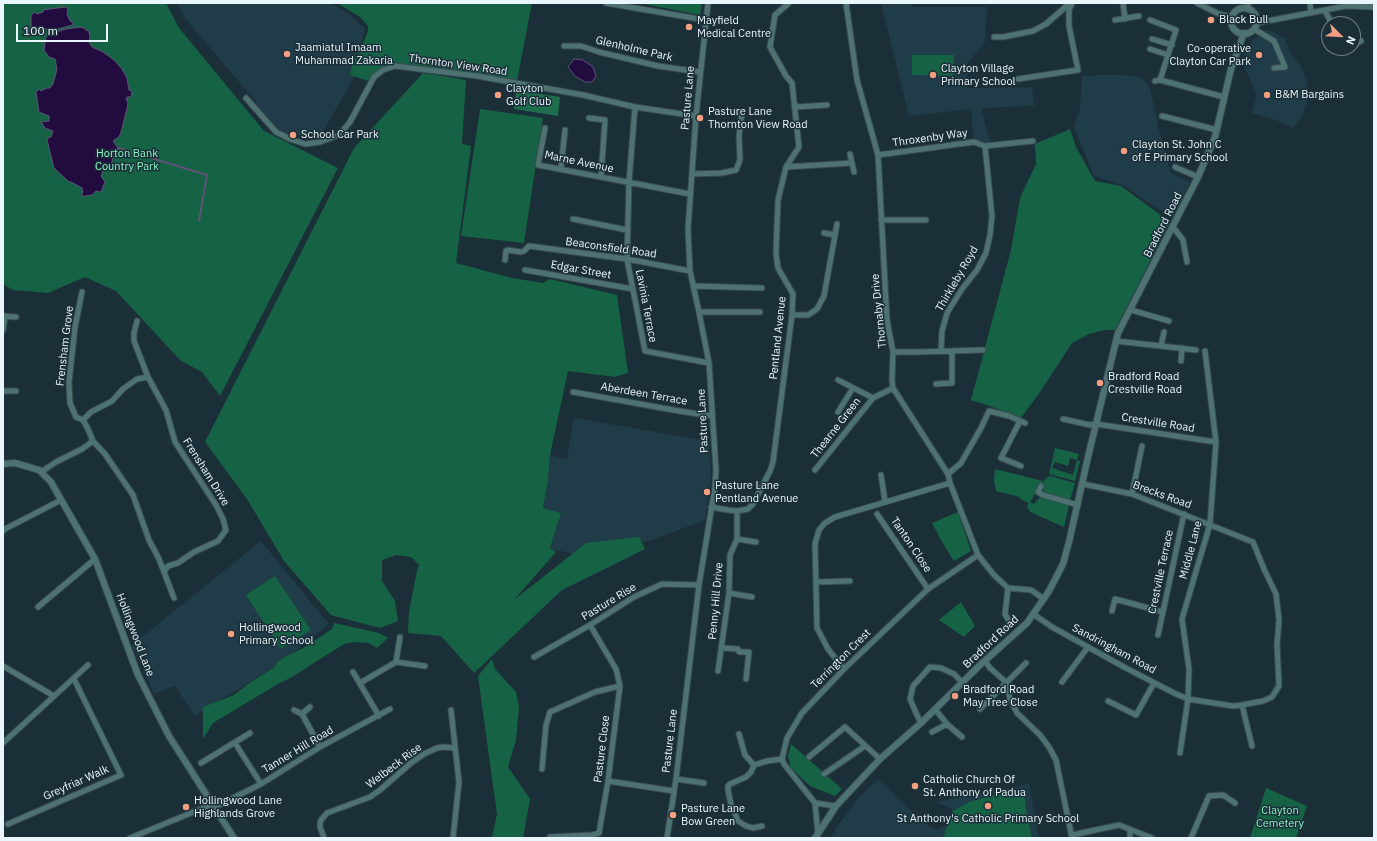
<!DOCTYPE html>
<html>
<head>
<meta charset="utf-8">
<style>
	body { margin:0 }
	#map { position:relative; width:1377px; height:841px; overflow:hidden; background:#1b2f38; font-family:"IBM Plex Sans",sans-serif }
	canvas { display:block }
	.frame { position:absolute; inset:0; border:4px solid #e9f6fc; pointer-events:none }
	.north { position:absolute; left:1321px; top:16px; width:40px; height:40px; box-sizing:border-box; background:#1b2f38; border:1px solid #6d7f86; border-radius:50%; rotate:114deg; font-size:11px; font-weight:700; line-height:16px; text-align:center; color:#e9f6fc }
	.north::after { content:''; display:block; margin:auto; width:14px; height:18px; background:#f39f82; clip-path:polygon(50% 0,100% 100%,50% 72%,0 100%) }
	.scale { position:absolute; left:16px; top:24px; width:92px; height:18px; box-sizing:border-box; border:2px solid #e9f6fc; border-top:0; padding-left:5px; font-size:12px; line-height:14px; white-space:nowrap; color:#e9f6fc; -webkit-text-stroke:3px #1b2f38; paint-order:stroke }
</style>
</head>
<body>
<div id="map">
<canvas width="1377" height="841"></canvas>
<div class="frame"></div>
<div class="north">N</div>
<div class="scale">100 m</div>
</div>
<script>
const c = document.querySelector('canvas').getContext('2d');
c.lineJoin = 'round';
function paint(path, color) { c.fillStyle = color; c.fill(path, 'evenodd'); }
const poly = rows => new Path2D(rows.map(r => 'M' + r).join(''));
function strokePath(path, color, width, dash) { c.strokeStyle = color; c.lineWidth = width; c.lineCap = dash ? 'butt' : 'round'; c.setLineDash(dash || []); c.stroke(path); }
function write(font, color, halo, rows, align = 'center') {
  c.font = font + ' "IBM Plex Sans",sans-serif'; c.lineWidth = 3; c.setLineDash([]); c.textBaseline = 'middle'; c.strokeStyle = halo; c.fillStyle = color; for (const [text, x, y, turn = 0] of rows) {
    c.save(); c.translate(x, y); c.rotate((+turn || 0) * Math.PI / 180); c.textAlign = isNaN(turn) ? turn : align; if (halo) c.strokeText(text, 0, 0); c.fillText(text, 0, 0); c.restore();
  }
}
paint(poly([
	[177,3,330,3,350,14,365,29,353,79,321,135,288,136,252,111,257,103,184,17],
	[881,3,912,3,913,7,987,7,985,42,968,63,967,88,1032,87,1034,106,981,108,991,146,974,142,971,109,909,116],
	[1269,30,1284,38,1293,57,1301,66,1305,77,1308,90,1307,100,1302,117,1293,128,1276,120,1252,113,1257,95,1241,60,1254,39,1264,31],
	[1101,75,1123,75,1138,77,1145,82,1150,88,1160,134,1171,173,1190,182,1173,219,1124,186,1094,176,1074,127,1080,108,1082,76],
	[574,418,709,441,711,476,705,520,655,539,592,557,550,549,561,513,543,508,548,480,550,455,567,459],
	[261,541,329,624,282,662,195,716,175,686,154,694,132,645],
	[878,779,922,822,937,830,947,825,952,809,935,802,1029,784,1039,838,831,838,835,830,857,800]
]), '#203c49');
paint(poly([
	[3,3,166,3,179,28,264,131,338,168,220,396,202,372,181,361,116,291,85,277,48,293,13,290,3,284],
	[337,3,532,3,517,81,426,67,403,65,380,72,368,81,350,75,352,65,360,51,368,31,368,26,360,17],
	[639,3,702,3,700,15],
	[912,55,954,55,953,76,912,75],
	[423,73,466,80,462,144,471,146,456,263,512,278,543,283,550,279,617,295,628,373,615,377,568,371,550,455,548,480,543,508,561,513,550,548,556,552,514,600,586,543,639,537,645,549,562,590,474,673,441,636,408,633,409,611,417,571,419,565,411,557,396,555,382,560,382,581,395,601,398,621,380,628,331,615,284,561,247,499,205,442,354,148],
	[480,109,543,118,524,243,461,236],
	[1070,129,1076,147,1095,181,1121,186,1170,222,1115,330,1105,330,1089,334,1072,343,1040,392,1021,418,987,405,971,400,1011,250,1020,198,1036,164,1035,144],
	[1055,448,1079,454,1077,460,1080,461,1075,481,1049,474],
	[1070,458,1077,460,1073,475,1052,468,1055,462,1068,466],
	[995,469,1043,481,1030,502,1034,504,1040,497,1069,505,1064,527,1030,512,1027,506,1029,503,1020,499,1020,497,996,491,994,481],
	[1050,476,1075,483,1070,500,1044,492,1042,484,1046,478],
	[958,512,971,551,954,561,942,542,932,523],
	[275,576,311,630,281,649,246,595],
	[961,602,975,626,964,637,939,620],
	[334,623,379,633,388,638,377,648,369,643,356,642,344,644,292,677,278,684,213,723,203,739,203,707,234,695,248,684,273,668,281,659,305,647,332,629],
	[492,659,495,669,516,692,519,707,516,740,508,767,530,799,523,838,492,838,497,814,478,676],
	[791,744,842,789,835,796,810,786,791,768,788,756],
	[1266,788,1307,806,1296,838,1250,838],
	[1024,792,1026,811,1032,838,943,838,953,811,969,802,995,795]
]), '#156344');
paint(poly([
	[516,90,560,97,558,116,514,109]
]), '#1e6d4c');
const water = poly([
	[65,7,68,8,67,14,70,21,73,22,73,25,50,31,44,28,38,28,34,32,31,26,31,16,34,12,37,14,43,12,43,10,65,7],
	[80,27,84,28,89,32,90,37,89,42,92,47,103,52,114,60,122,69,127,78,129,90,132,91,131,97,127,97,126,99,128,103,127,109,121,132,119,137,113,141,118,148,117,150,111,150,110,154,113,158,111,165,103,170,101,176,105,182,101,192,96,191,92,195,85,196,81,196,83,192,82,188,71,182,69,182,54,168,47,140,49,137,51,137,53,131,45,128,41,122,49,121,49,116,39,112,36,92,39,89,41,91,47,88,50,88,53,84,57,69,55,59,49,57,44,50,46,37,53,33,66,29,80,27],
	[574,59,583,60,593,67,596,76,592,82,585,82,575,76,568,67,574,59]
]);
paint(water, '#220c3f');
strokePath(water, '#5e5278', 1);
strokePath(poly([
	[118,148,207,175,199,221]
]), '#5e5278', 2);
const minor = poly([
	[606,3,705,20],
	[846,3,857,80,878,155,887,320,893,352,892,381,893,388,948,474,950,483,978,555,994,575,1008,588,1005,614,1010,623],
	[1123,3,1125,19],
	[1197,3,1219,14,1232,17],
	[1310,3,1311,13],
	[1248,9,1248,3],
	[1325,11,1332,24],
	[1115,20,1139,16],
	[1150,20,1176,30,1160,80],
	[1257,23,1346,6,1374,7],
	[1254,29,1274,41,1285,67,1274,68],
	[994,37,1003,37,1033,31,1046,24,1070,3],
	[1152,39,1172,45],
	[1353,43,1356,44,1361,41],
	[564,46,581,46,599,52,658,66,700,72],
	[1150,49,1168,55],
	[1018,79,1078,70,1069,26,1069,10,1072,3],
	[1155,81,1160,80,1224,97],
	[246,98,276,132,290,139,305,144,320,142,339,135,350,122,374,77,383,70,395,66,477,76,583,95,635,107,696,116],
	[635,107,629,182,627,259,645,351,709,363],
	[795,107,827,105],
	[1162,116,1217,130],
	[589,118,605,120,601,177],
	[545,128,538,165,690,194],
	[850,154,854,172],
	[878,155,974,142,985,146,1033,141],
	[786,167,852,163],
	[1175,167,1198,177],
	[561,168,565,130],
	[692,174,722,173,736,170,740,160,739,136,742,112],
	[573,219,627,230],
	[881,220,926,220],
	[1173,227,1183,240,1187,262],
	[824,233,835,235],
	[505,260,506,251,508,250,521,252,524,251,529,246,627,259,690,271],
	[525,270,633,289],
	[694,286,762,288],
	[82,292,75,327,71,364,69,382,70,403,76,417,83,420,88,429,93,441,105,454,133,495,149,540,159,559,174,598],
	[1131,310,1169,321],
	[699,312,760,312],
	[792,315,808,315,817,309,824,296,837,224],
	[3,316,16,317],
	[3,330,5,316],
	[1116,341,1196,350],
	[1161,346,1164,332],
	[941,351,942,331,947,313,962,289,977,270,986,253,990,235,992,216,985,146],
	[893,352,918,352,983,350],
	[1181,361,1182,348],
	[148,377,166,410,175,442,216,505,223,519,226,530,218,541,194,552,178,563,168,566,164,572],
	[838,380,873,398],
	[936,384,952,383,952,351],
	[3,391,16,391],
	[573,392,679,411,712,416],
	[838,412,853,388],
	[1063,419,1090,425,1096,424],
	[83,420,91,412,112,401,123,389,137,379,148,377,134,341,134,333,137,321],
	[1020,421,1001,458,1021,466],
	[1096,424,1216,442],
	[815,470,873,398,893,388],
	[41,472,56,462,82,449,93,441],
	[948,474,961,463,981,428,989,411,1009,416,1025,423],
	[881,475,885,501],
	[1041,486,1038,492,1043,495,1078,505],
	[1132,494,1142,446],
	[711,507,728,510,737,511,748,509,753,504,770,471,773,462,792,315,793,294,778,268,776,253,778,200,786,167,799,147,792,83,786,76,770,47,775,15,789,3],
	[877,514,928,589],
	[3,531,5,529,61,500],
	[737,539,756,542],
	[816,582,850,581],
	[1008,588,1031,590,1044,599],
	[729,593,752,597],
	[38,607,95,559],
	[1112,611,1115,599,1163,612],
	[1033,614,1052,627,1124,667,1176,694,1188,699,1233,706,1242,705,1263,701,1272,697,1279,686,1277,645,1279,620,1276,594,1264,569,1253,542,1132,494,1083,484],
	[1158,635,1184,514],
	[722,648,738,649,739,652,749,652,746,679],
	[534,657,590,625,634,597,662,584,699,585],
	[985,661,990,668,1007,683,1010,699,1017,713,1040,735,1049,747,1056,760,1072,838],
	[396,662,400,637],
	[3,666,54,696],
	[844,669,828,649,817,628,815,544,819,530,825,523,835,517,950,483],
	[718,671,729,593,730,555,737,539,737,511],
	[353,672,379,716],
	[1062,682,1088,647],
	[360,683,396,662,425,666],
	[1108,701,1136,715,1154,683],
	[1242,705,1252,746],
	[935,709,947,724,962,737],
	[980,709,1026,663],
	[294,710,302,714,310,707],
	[451,710,459,782,453,838],
	[302,714,320,747],
	[921,723,917,715,910,699,913,686,930,667,941,668,954,674,963,683],
	[932,732,947,724],
	[739,734,745,755,754,765,767,761,782,759],
	[3,743,88,665],
	[235,743,261,784],
	[1180,753,1188,699,1189,669,1182,619,1210,524,1216,442,1205,351],
	[809,757,845,727,880,759],
	[201,763,250,733],
	[754,765,751,772,746,777,730,784,728,786,728,790,731,804,738,821,746,826,753,828,762,826],
	[542,769,546,725,550,712,595,692,620,686],
	[824,774,865,746],
	[676,779,704,783],
	[608,781,674,791],
	[815,803,784,764,782,759,787,738,802,713,844,669,928,589,978,555],
	[215,807,261,784,320,747,390,709],
	[8,824,121,775,74,679],
	[1130,830,1130,838],
	[818,834,815,803,836,806],
	[1072,835,1119,825,1152,838],
	[550,837,592,835,599,833,608,781,620,686,616,669,590,625],
	[130,838,213,804],
	[324,838,320,827,320,823,321,820,327,813,370,797,380,790,411,763,424,754,437,748,444,747,455,748],
	[667,838,676,779,699,585,715,487,716,470,709,363,699,312,690,271,688,229,696,116,708,3],
	[1191,838,1209,796,1223,795,1235,803]
]);
const tertiary = poly([
	'1231 21a13 13 0 1 1 26 0a13 13 0 1 1-26 0Z',
	[3,464,15,463,39,470,51,482,95,559,138,675,169,736,234,838],
	[815,838,836,806,880,759,921,723,980,665,1027,623,1049,591,1063,564,1069,542,1088,457,1118,333,1198,177,1215,137,1231,69,1244,33]
]);
strokePath(minor, '#384b53', 7);
strokePath(tertiary, '#384b53', 8);
strokePath(minor, '#4e7272', 5);
strokePath(tertiary, '#4e7272', 6);
for (const [x, y, r, color] of [
	[1211,20,4,"#f39f82"],
	[689,27,4,"#f39f82"],
	[287,54,4,"#f39f82"],
	[1259,55,4,"#f39f82"],
	[933,75,4,"#f39f82"],
	[498,95,4,"#f39f82"],
	[1267,95,4,"#f39f82"],
	[700,118,4,"#f39f82"],
	[293,135,4,"#f39f82"],
	[1124,151,4,"#f39f82"],
	[1100,383,4,"#f39f82"],
	[707,492,4,"#f39f82"],
	[231,634,4,"#f39f82"],
	[955,696,4,"#f39f82"],
	[915,786,4,"#f39f82"],
	[988,806,4,"#f39f82"],
	[186,807,4,"#f39f82"],
	[673,815,4,"#f39f82"]
]) { const dot = new Path2D(); dot.arc(x, y, r, 0, 2 * Math.PI); c.fillStyle = color; c.fill(dot); strokePath(dot, '#1b2f38', 1.5); }
write('11px', '#e9f6fc', '#1b2f38', [
	["Black Bull",1219,20],
	["Mayfield",697,21],
	["Medical Centre",697,34],
	["Jaamiatul Imaam",295,48],
	["Muhammad Zakaria",295,61],
	["Co-operative",1251,49,"right"],
	["Clayton Car Park",1251,62,"right"],
	["Clayton Village",941,69],
	["Primary School",941,82],
	["Clayton",506,89],
	["Golf Club",506,102],
	["B&M Bargains",1275,95],
	["Pasture Lane",708,112],
	["Thornton View Road",708,125],
	["School Car Park",301,135],
	["Clayton St. John C",1132,145],
	["of E Primary School",1132,158],
	["Bradford Road",1108,377],
	["Crestville Road",1108,390],
	["Pasture Lane",715,486],
	["Pentland Avenue",715,499],
	["Hollingwood",239,628],
	["Primary School",239,641],
	["Bradford Road",963,690],
	["May Tree Close",963,703],
	["Catholic Church Of",923,780],
	["St. Anthony of Padua",923,793],
	["Hollingwood Lane",194,801],
	["Highlands Grove",194,814],
	["Pasture Lane",681,809],
	["Bow Green",681,822],
	["St Anthony's Catholic Primary School",988,819,"center"]
], 'left');
write('11px', '#e9f6fc', '#1b2f38', [
	["Glenholme Park",634,49,13],
	["Thornton View Road",458,65,8],
	["Pasture Lane",688,98,-85],
	["Throxenby Way",930,138,-8],
	["Marne Avenue",579,162,12],
	["Bradford Road",1163,225,-63],
	["Beaconsfield Road",611,248,8],
	["Edgar Street",581,270,10],
	["Thirkleby Royd",957,279,-60],
	["Lavinia Terrace",646,306,79],
	["Thornaby Drive",879,311,-96],
	["Pentland Avenue",778,338,-84],
	["Frensham Grove",65,346,-83],
	["Aberdeen Terrace",644,394,10],
	["Pasture Lane",703,421,-93],
	["Crestville Road",1158,423,9],
	["Thearne Green",836,428,-52],
	["Frensham Drive",206,472,58],
	["Brecks Road",1162,495,20],
	["Tanton Close",911,545,56],
	["Middle Lane",1191,550,-75],
	["Crestville Terrace",1161,572,-78],
	["Penny Hill Drive",716,601,-85],
	["Pasture Rise",609,602,-31],
	["Hollingwood Lane",135,635,69],
	["Bradford Road",991,642,-43],
	["Sandringham Road",1114,649,28],
	["Terrington Crest",841,659,-45],
	["Pasture Lane",670,741,-83],
	["Pasture Close",602,749,-83],
	["Tanner Hill Road",298,750,-31],
	["Welbeck Rise",394,766,-37],
	["Greyfriar Walk",76,783,-24]
]);
write('11px', '#8bf4c2', '#1b2f38', [
	["Horton Bank",127,154],
	["Country Park",127,167],
	["Clayton",1280,811],
	["Cemetery",1280,824]
]);
</script>
</body>
</html>
